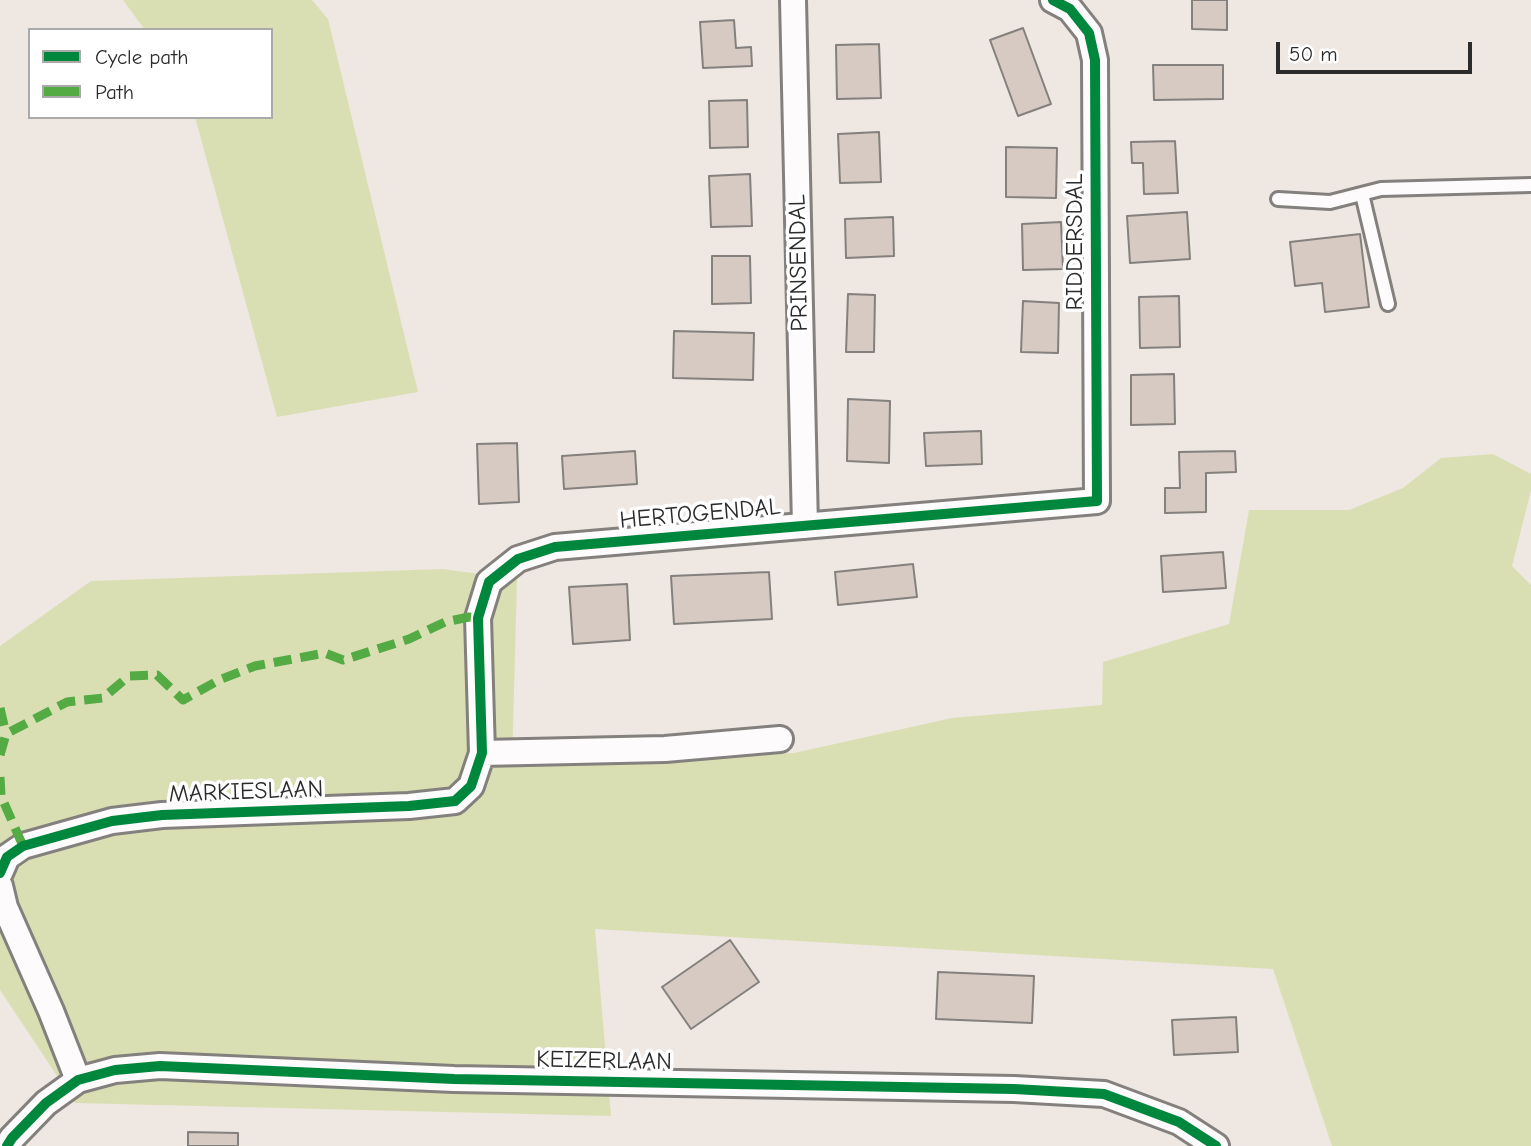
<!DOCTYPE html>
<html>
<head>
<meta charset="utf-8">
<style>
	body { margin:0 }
	#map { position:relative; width:1531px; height:1146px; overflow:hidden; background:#efe7e2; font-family:"Comic Neue",sans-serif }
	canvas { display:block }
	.legend { position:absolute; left:28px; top:28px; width:245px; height:91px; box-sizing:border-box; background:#fff; border:2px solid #aaa; margin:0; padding:9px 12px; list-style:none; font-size:21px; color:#2b2b2b }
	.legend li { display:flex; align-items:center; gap:14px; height:35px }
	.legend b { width:35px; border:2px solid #aaa }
	.scale { position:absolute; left:1276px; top:42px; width:196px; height:32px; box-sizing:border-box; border:4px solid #2b2b2b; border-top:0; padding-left:9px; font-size:21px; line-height:24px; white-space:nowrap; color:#2b2b2b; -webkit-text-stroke:5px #fff; paint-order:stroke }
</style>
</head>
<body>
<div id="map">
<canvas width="1531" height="1146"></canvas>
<ul class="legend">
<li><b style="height:9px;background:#00873e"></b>Cycle path</li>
<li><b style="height:9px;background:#54ab44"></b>Path</li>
</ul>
<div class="scale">50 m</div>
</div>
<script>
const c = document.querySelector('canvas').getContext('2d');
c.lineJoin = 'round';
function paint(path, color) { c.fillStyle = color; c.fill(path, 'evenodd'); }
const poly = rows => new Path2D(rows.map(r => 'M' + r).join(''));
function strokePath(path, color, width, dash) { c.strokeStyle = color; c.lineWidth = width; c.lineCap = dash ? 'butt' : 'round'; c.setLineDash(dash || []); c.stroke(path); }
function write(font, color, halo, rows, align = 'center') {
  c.font = font + ' "Comic Neue",sans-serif'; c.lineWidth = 7; c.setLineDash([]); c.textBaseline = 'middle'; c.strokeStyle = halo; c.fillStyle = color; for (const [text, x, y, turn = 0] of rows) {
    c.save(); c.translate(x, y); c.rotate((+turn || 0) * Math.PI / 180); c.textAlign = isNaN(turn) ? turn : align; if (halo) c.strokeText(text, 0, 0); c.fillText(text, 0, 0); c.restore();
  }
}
paint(poly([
	[123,0,312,0,328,19,418,392,277,417,195,117,271,117,271,30,145,30],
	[1493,454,1531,474,1531,490,1512,566,1531,585,1531,1146,1332,1146,1273,969,595,929,611,1116,75,1103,0,990,0,646,91,581,442,569,517,579,512,766,794,753,952,718,1102,705,1103,662,1229,624,1249,510,1349,510,1403,488,1441,458]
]), '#dadfb3');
const building = poly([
	[1192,0,1227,0,1227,30,1192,29,1192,0],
	[734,20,736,48,751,47,752,66,703,68,700,22,734,20],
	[1023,28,1051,104,1018,116,990,40,1023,28],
	[879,44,881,98,837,99,836,45,879,44],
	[1153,65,1223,65,1223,99,1154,100,1153,65],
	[747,100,748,147,710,148,709,101,747,100],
	[879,132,881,182,840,183,838,134,879,132],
	[1175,141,1178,193,1144,194,1143,163,1132,163,1131,142,1175,141],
	[1006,147,1057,148,1056,198,1006,197,1006,147],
	[750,174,752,226,711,227,709,176,750,174],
	[1187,212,1190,259,1130,263,1127,216,1187,212],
	[893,217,894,256,846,258,845,219,893,217],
	[1061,222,1063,269,1023,270,1022,224,1061,222],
	[1360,234,1369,307,1325,312,1322,283,1295,286,1290,242,1360,234],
	[712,256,750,256,751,303,712,304,712,256],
	[848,294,875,295,874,352,846,352,848,294],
	[1179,296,1180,347,1140,348,1139,297,1179,296],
	[1023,301,1059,303,1058,353,1021,352,1023,301],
	[674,331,754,333,753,380,673,378,674,331],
	[1174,374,1175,424,1131,425,1131,375,1174,374],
	[848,399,890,401,889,463,847,461,848,399],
	[981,431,982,464,926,466,924,433,981,431],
	[517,443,519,502,479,504,477,444,517,443],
	[635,451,637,484,564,489,562,456,635,451],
	[1235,451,1236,472,1206,473,1206,512,1165,513,1165,488,1180,488,1179,452,1235,451],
	[1223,552,1226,588,1163,592,1161,556,1223,552],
	[913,564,917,597,838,605,835,572,913,564],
	[769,572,772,619,674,624,671,576,769,572],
	[627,584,630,640,573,644,569,587,627,584],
	[730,940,759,982,691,1029,662,987,730,940],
	[938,972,1034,976,1032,1023,936,1019,938,972],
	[1236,1017,1238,1052,1174,1055,1172,1020,1236,1017],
	[188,1132,238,1133,238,1146,188,1146,188,1132]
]);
paint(building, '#d7cac2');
strokePath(building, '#83807d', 2);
const service = poly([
	[1362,194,1388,304],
	[1278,199,1330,202,1381,189,1531,185]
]);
const minor = poly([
	[793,0,805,526],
	[482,753,665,749,780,739],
	[0,873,7,857,23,846,112,821,162,815,409,806,455,801,471,786,482,753,478,618,489,582,518,559,555,547,1097,501,1095,60,1089,33,1070,9,1053,0],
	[0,886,5,907,51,1011,78,1080],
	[7,1146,12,1138,46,1103,78,1080,115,1070,160,1066,454,1079,1014,1089,1104,1094,1179,1122,1216,1146]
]);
strokePath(service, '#83807d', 18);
strokePath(minor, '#83807d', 30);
strokePath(service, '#fdfbfb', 12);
strokePath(minor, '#fdfbfb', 24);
strokePath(poly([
	[0,708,6,734],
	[0,755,6,734,67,702,103,698,129,676,157,675,183,700,219,680,255,666,325,653,343,660,409,639,445,622,469,617,478,618],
	[0,777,1,796,23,846]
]), '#54ab44', 9, [18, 9]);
strokePath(poly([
	[0,873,7,857,23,846,112,821,162,815,409,806,455,801,471,786,482,753,478,618,489,582,518,559,555,547,1097,501,1095,60,1089,33,1070,9,1053,0],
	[7,1146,12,1138,46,1103,78,1080,115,1070,160,1066,454,1079,1014,1089,1104,1094,1179,1122,1216,1146]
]), '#00873e', 10);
write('24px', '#2b2b2b', '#fff', [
	["RIDDERSDAL",1075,242,-90],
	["PRINSENDAL",799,263,-91],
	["HERTOGENDAL",700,514,-5],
	["MARKIESLAAN",246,792,-2],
	["KEIZERLAAN",604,1061,1]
]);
</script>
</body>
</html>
